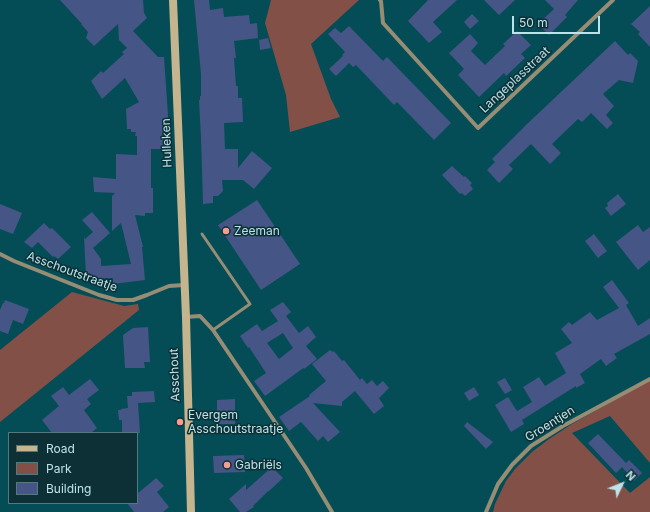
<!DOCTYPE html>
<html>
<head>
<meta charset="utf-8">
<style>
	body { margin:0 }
	#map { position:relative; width:650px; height:512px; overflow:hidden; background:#044d56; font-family:Inter,sans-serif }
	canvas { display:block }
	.legend { position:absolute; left:8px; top:432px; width:130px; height:72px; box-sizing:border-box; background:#0c3035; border:1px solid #53787d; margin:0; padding:5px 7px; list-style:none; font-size:12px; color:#bde3ea }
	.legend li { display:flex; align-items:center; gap:8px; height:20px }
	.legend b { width:20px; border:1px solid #53787d }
	.north { position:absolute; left:602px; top:464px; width:40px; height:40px; -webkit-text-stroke:3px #0c3035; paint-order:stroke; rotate:47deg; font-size:11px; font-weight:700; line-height:16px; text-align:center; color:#bde3ea }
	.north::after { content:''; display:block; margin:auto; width:14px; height:18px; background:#bde3ea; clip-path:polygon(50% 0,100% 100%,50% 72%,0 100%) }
	.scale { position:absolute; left:512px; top:16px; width:88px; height:18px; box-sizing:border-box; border:2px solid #bde3ea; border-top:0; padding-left:5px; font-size:12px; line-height:14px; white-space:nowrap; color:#bde3ea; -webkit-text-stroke:3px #0c3035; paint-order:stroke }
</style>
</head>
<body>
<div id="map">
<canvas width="650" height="512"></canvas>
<ul class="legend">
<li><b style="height:5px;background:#c4b58e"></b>Road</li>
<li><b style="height:11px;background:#835048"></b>Park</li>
<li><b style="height:11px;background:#455585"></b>Building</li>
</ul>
<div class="north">N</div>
<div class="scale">50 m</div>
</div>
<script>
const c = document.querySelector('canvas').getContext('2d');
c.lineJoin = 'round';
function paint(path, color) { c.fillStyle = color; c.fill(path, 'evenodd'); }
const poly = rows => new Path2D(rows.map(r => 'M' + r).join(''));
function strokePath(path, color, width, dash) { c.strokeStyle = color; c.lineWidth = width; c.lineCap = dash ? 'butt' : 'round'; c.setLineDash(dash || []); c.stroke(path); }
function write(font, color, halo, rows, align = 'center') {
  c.font = font + ' Inter,sans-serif'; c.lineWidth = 3; c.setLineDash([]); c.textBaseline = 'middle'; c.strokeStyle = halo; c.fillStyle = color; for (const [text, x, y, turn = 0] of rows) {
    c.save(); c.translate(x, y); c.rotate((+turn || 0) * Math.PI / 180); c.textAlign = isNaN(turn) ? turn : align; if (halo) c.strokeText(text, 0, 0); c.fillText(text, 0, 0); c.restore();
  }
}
paint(poly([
	[271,0,359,0,311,44,331,99,340,117,290,132,286,95,265,23],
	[72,292,124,306,138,304,139,310,0,422,0,350],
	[650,380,650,463,610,416,572,433,630,493,650,477,650,512,493,512,495,504,506,481,515,469,532,452,549,439,572,424]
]), '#835048');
paint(poly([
	[60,0,143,0,144,13,147,18,133,31,158,57,164,57,168,115,168,149,151,149,151,188,153,188,153,213,145,213,145,216,135,215,143,247,142,247,145,280,113,284,113,278,95,279,86,276,84,237,85,239,93,232,82,220,92,212,110,233,93,248,101,259,101,266,131,264,121,223,112,231,112,196,115,193,94,192,93,177,116,179,116,154,137,155,137,136,135,136,136,132,131,132,131,129,127,129,126,109,139,102,125,78,102,99,91,81,101,71,103,73,124,54,122,52,127,48,119,40,118,24,94,46,86,38,88,32,81,24,82,24],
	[194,0,209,0,210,10,223,8,224,17,249,15,250,24,257,23,258,38,234,41,236,58,234,58,236,86,238,86,238,98,242,98,243,122,224,123,225,149,238,149,238,168,252,151,272,168,254,189,243,180,222,180,223,191,218,196,213,196,213,203,203,204,201,138,199,100,200,100,200,96,201,96,201,74],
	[428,0,457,0,433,22,442,32,429,43,408,21],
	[484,0,515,0,499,15],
	[545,0,578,0,565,15,567,17,549,35,538,24,554,9],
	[650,6,650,47,638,34,640,32,631,24],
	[472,14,479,21,470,29,464,22],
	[349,26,383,61,387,57,451,123,434,140,397,102,394,105,356,65,353,67,349,63,336,76,329,69,343,56,342,55,345,52,328,34,335,28,341,33],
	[517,31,531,45,521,54,525,58,506,76,504,73,479,97,458,75,464,69,449,53,470,34,478,43,471,51,485,65,505,46,503,44],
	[268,38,271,48,260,50,259,40],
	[615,41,628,55,630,53,638,61,633,83,619,80,603,94,614,106,606,115,613,123,607,129,591,113,582,122,578,119,552,144,561,153,550,164,531,144,509,165,513,169,499,183,487,170,495,162,492,159,526,125],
	[452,166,464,177,465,176,472,183,470,185,473,189,465,196,462,193,460,194,442,175],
	[618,194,626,204,611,216,605,208,608,206,607,203],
	[257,200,300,264,261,290,218,225,226,220],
	[0,204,22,213,13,234,0,229],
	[44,223,50,229,52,228,71,247,58,259,54,256,53,257,38,242,32,248,24,242],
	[638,225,643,232,650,227,650,260,638,270,616,242],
	[594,234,607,251,598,258,585,241],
	[612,280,629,303,626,305,638,326,650,318,650,334,614,354,617,358,606,366,601,359,580,374,585,383,576,388,576,386,522,420,524,424,511,432,495,405,508,397,517,411,532,402,523,387,539,377,545,386,566,373,555,353,572,343,561,329,569,322,572,325,590,312,597,320,619,308,603,287],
	[5,300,29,309,23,324,13,320,8,334,0,331,0,310,3,303,4,303],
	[283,302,291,312,286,316,299,333,308,326,316,337,306,346,317,359,304,369,304,368,302,369,265,396,254,381,266,373,249,347,248,348,240,336,257,324,262,331,278,321,270,310],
	[283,333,293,348,279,359,267,343],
	[148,327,150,362,144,362,145,368,125,368,123,335,133,328],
	[330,350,333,352,334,351,342,361,344,360,360,380,362,378,367,384,372,380,377,386,383,381,389,388,379,398,384,406,374,414,355,391,342,402,342,406,313,403,340,432,328,442,323,436,318,441,301,422,289,431,279,417,310,396,309,395,326,381,312,364],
	[505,378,512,390,505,394,497,382],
	[90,379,99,390,87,399,91,404,84,410,97,428,91,433,52,433,42,420,59,406,51,396,63,387,69,395],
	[474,387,479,395,469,401,464,393],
	[154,391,155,402,138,403,140,433,122,433,122,420,119,420,118,410,121,410,121,409,128,408,127,396,132,396,132,392],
	[235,399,235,424,217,424,217,400],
	[467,422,493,442,486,449,464,426],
	[598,434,626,463,629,460,642,473,634,481,622,467,616,473,588,443],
	[244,455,245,472,214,473,213,456],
	[272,467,283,478,268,492,268,491,253,506,254,507,246,512,240,512,229,499,246,484,246,490],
	[156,478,164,486,157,492,169,507,163,512,134,512,127,503,137,503,137,494]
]), '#455585');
strokePath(poly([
	[202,234,250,304,213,330]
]), '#968d74', 3);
strokePath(poly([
	[380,0,381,1,383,23,478,128,613,0],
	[0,254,14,261,99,295,117,300,133,300,147,295,169,286,184,285],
	[186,317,200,316,213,330,306,468,332,512],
	[486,512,498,484,512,465,531,446,563,426,650,379]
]), '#968d74', 4);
strokePath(poly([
	[173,0,186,317,191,512]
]), '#c4b58e', 8);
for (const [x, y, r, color] of [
	[226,231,4,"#f59d8f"],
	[180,422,4,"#f59d8f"],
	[227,465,4,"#f59d8f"]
]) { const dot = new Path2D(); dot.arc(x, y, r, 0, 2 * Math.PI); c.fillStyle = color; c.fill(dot); strokePath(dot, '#0c3035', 1.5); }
write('12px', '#bde3ea', '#0c3035', [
	["Langeplasstraat",515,80,-43],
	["Hulleken",167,143,-92],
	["Asschoutstraatje",72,272,20],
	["Asschout",175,375,-92],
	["Groentjen",550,424,-32]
]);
write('12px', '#bde3ea', '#0c3035', [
	["Zeeman",234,231],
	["Evergem",188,415],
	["Asschoutstraatje",188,429],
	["Gabriëls",235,465]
], 'left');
</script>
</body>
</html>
